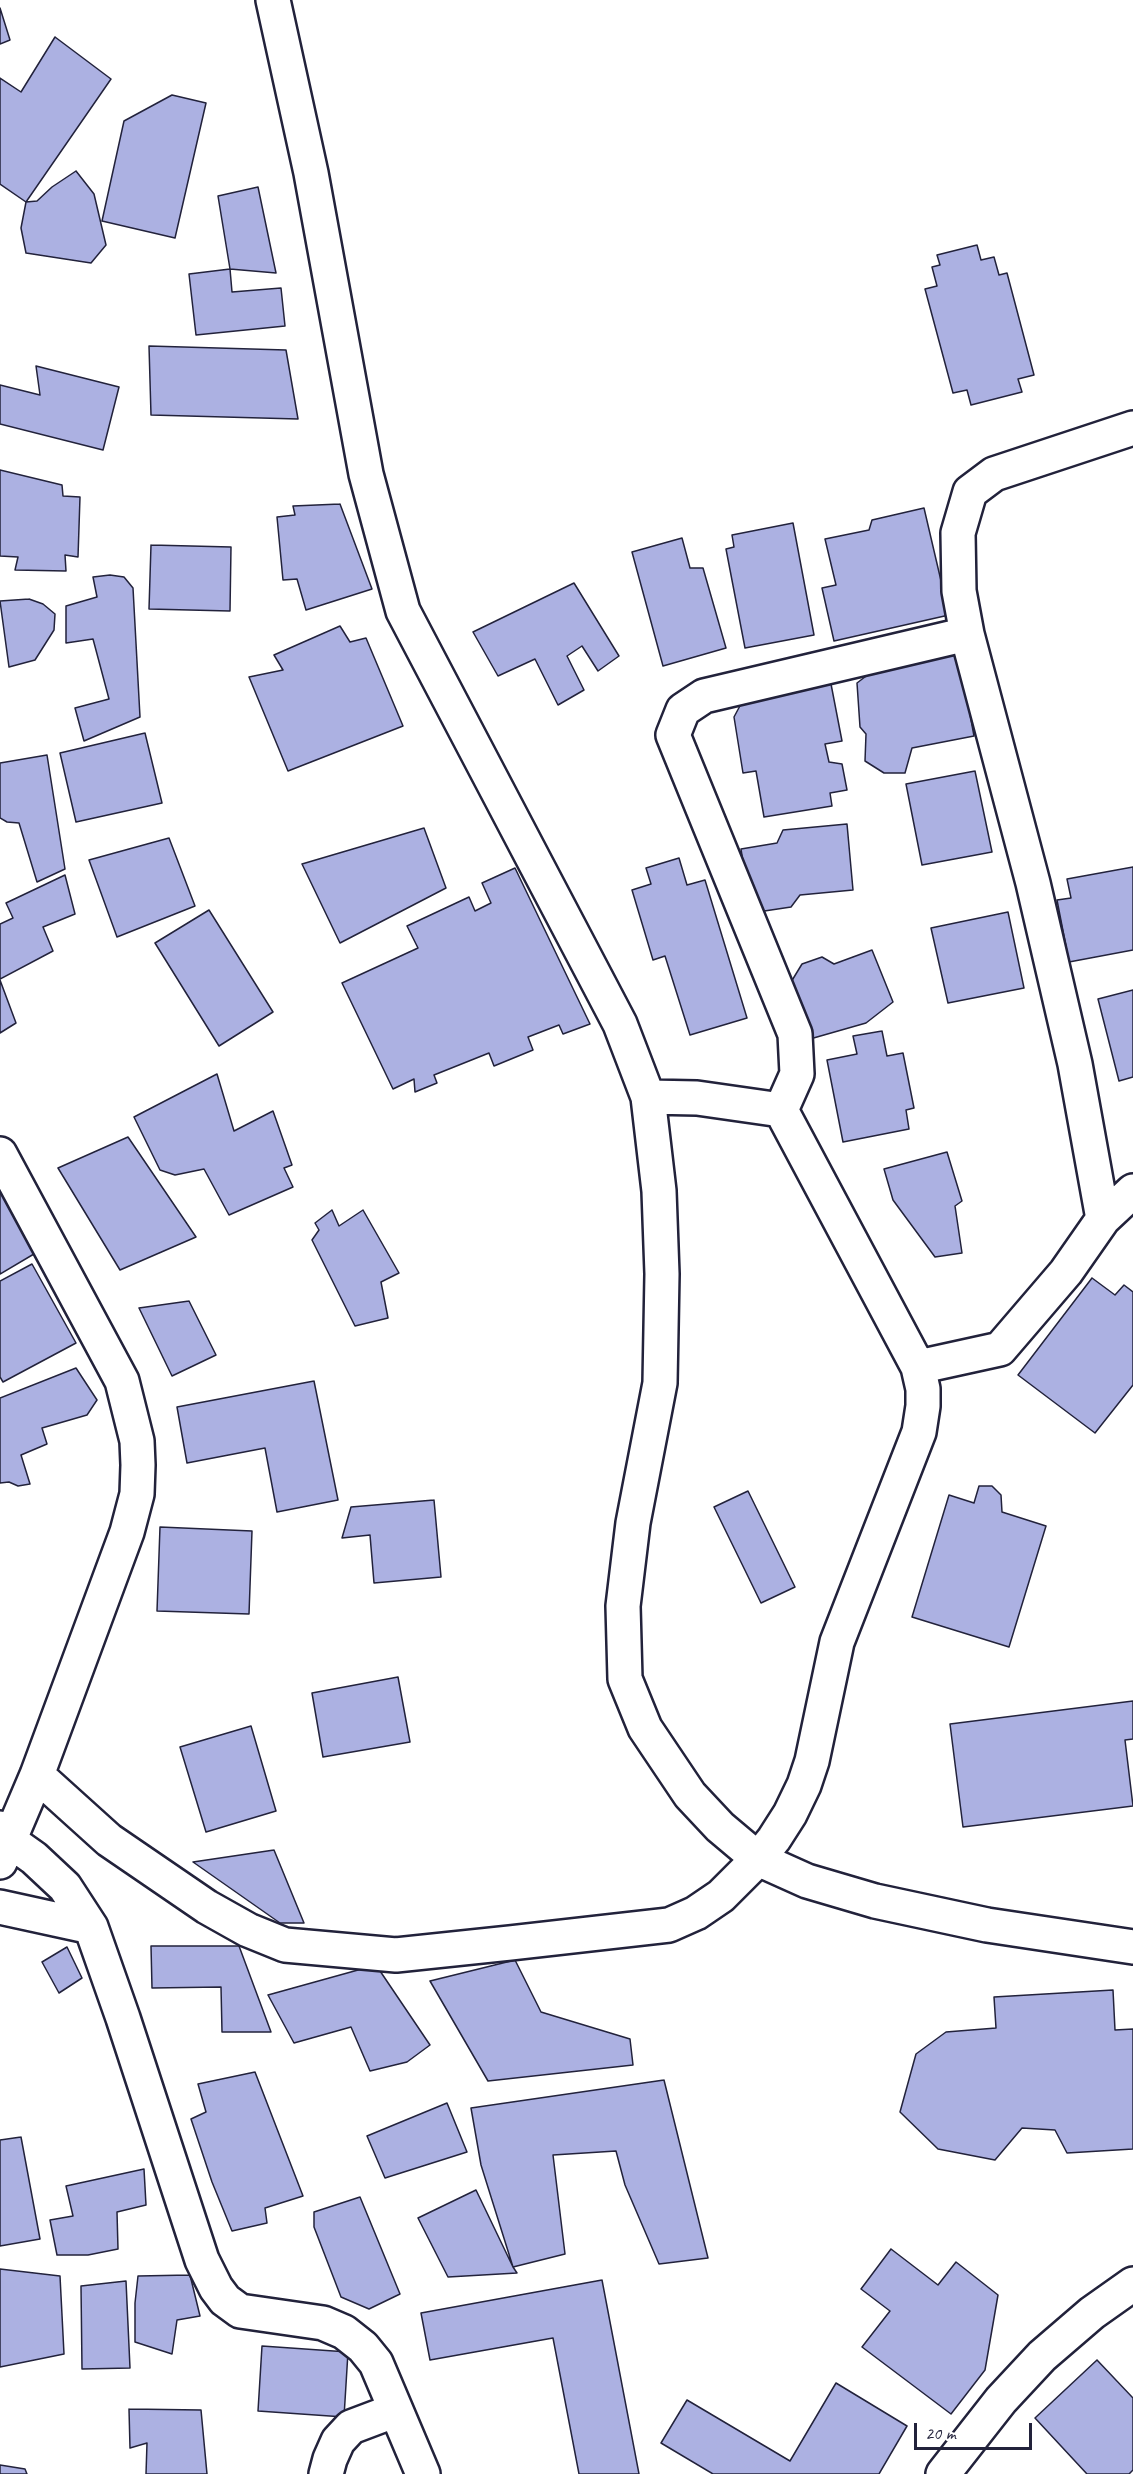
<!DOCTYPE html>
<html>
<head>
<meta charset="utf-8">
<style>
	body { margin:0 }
	#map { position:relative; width:1133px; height:2474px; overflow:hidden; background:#fff; font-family:Caveat,sans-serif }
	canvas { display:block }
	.scale { position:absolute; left:914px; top:2423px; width:118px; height:27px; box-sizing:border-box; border:3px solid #22223b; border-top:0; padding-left:8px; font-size:18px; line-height:21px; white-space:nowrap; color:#22223b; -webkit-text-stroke:4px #fff; paint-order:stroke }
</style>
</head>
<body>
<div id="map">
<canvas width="1133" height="2474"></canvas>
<div class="scale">20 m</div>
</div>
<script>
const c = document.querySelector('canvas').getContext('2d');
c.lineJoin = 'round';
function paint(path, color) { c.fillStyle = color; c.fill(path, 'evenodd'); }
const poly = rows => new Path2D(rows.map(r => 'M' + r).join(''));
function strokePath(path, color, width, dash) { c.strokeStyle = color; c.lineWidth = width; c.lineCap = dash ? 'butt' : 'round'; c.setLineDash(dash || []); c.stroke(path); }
const building = poly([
	[0,8,10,40,0,44,0,8],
	[55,37,111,79,26,202,0,184,0,78,21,92,55,37],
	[172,95,206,103,175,238,102,221,124,121,172,95],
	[76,171,94,194,106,245,91,263,26,253,21,228,26,202,37,201,52,187,76,171],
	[258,187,276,273,230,269,218,196,258,187],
	[977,245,981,260,994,257,999,275,1007,273,1034,375,1018,379,1022,392,971,405,967,390,953,393,925,289,937,286,932,267,940,265,937,255,977,245],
	[230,269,232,292,281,288,285,326,196,335,189,274,230,269],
	[149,346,286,350,298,419,151,415,149,346],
	[36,366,119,387,103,450,0,424,0,385,40,395,36,366],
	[0,470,62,485,63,496,80,497,78,557,65,555,66,571,15,570,18,557,0,556,0,470],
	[340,504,372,589,306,610,297,579,283,580,277,517,295,515,293,506,340,504],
	[924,508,949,615,834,641,822,588,836,585,825,539,869,530,872,520,924,508],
	[793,523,814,635,745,648,726,549,734,547,732,535,793,523],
	[682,538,690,568,703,568,726,648,663,666,632,552,682,538],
	[151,545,231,547,230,611,149,609,151,545],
	[110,575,124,577,133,588,140,717,84,741,75,708,109,699,93,639,66,643,66,606,97,597,93,577,110,575],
	[574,583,619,656,598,671,582,646,567,656,584,690,558,705,535,659,498,676,473,632,574,583],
	[29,599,43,604,55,614,54,630,35,660,9,667,0,601,29,599],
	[340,626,350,642,366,638,403,726,288,771,249,677,283,670,274,655,340,626],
	[959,654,974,736,912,748,905,773,884,773,865,761,866,734,860,727,857,683,878,667,959,654],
	[831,684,842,741,825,744,829,762,842,764,847,790,830,793,832,806,764,817,756,771,743,773,734,717,742,702,831,684],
	[145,733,162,803,76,822,60,753,145,733],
	[47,755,65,869,37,882,19,823,7,822,0,818,0,763,47,755],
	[975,771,992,852,922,865,906,784,975,771],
	[847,824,853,890,800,895,791,907,751,913,741,849,777,843,783,830,847,824],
	[424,828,446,888,340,943,302,864,424,828],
	[169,838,195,906,117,937,89,860,169,838],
	[679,858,687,885,705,880,747,1018,690,1035,665,956,653,960,632,890,651,884,646,868,679,858],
	[1133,867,1133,950,1069,962,1057,900,1071,898,1067,879,1133,867],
	[515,868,590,1024,563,1034,559,1025,528,1037,533,1050,494,1066,489,1053,434,1075,437,1083,415,1092,414,1079,393,1089,342,983,418,948,407,926,469,897,475,911,491,903,482,883,515,868],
	[65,875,75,914,43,927,53,951,0,979,0,924,13,918,6,903,65,875],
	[209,910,273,1012,219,1046,155,943,209,910],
	[1008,912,1024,988,948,1003,931,928,1008,912],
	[872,950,893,1002,866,1023,810,1039,788,987,802,964,822,957,834,964,872,950],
	[0,980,16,1023,0,1033,0,980],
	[1133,990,1133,1077,1119,1081,1098,999,1133,990],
	[882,1031,887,1056,903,1053,914,1108,906,1110,909,1129,843,1142,827,1060,857,1054,853,1036,882,1031],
	[217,1074,234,1131,273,1111,292,1165,284,1168,293,1187,229,1215,204,1169,175,1175,160,1170,134,1117,217,1074],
	[128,1137,196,1237,120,1270,58,1168,128,1137],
	[947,1152,962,1201,955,1206,962,1253,935,1257,893,1200,884,1169,947,1152],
	[0,1183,39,1251,0,1274,0,1183],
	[332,1210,339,1226,363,1210,399,1273,381,1282,388,1318,355,1326,312,1240,319,1230,315,1223,332,1210],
	[32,1264,76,1343,3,1382,0,1377,0,1281,32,1264],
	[1092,1278,1115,1295,1124,1285,1133,1292,1133,1385,1095,1433,1018,1375,1092,1278],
	[189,1301,216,1355,172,1376,139,1308,189,1301],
	[76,1368,97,1400,87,1415,42,1428,47,1444,21,1455,30,1484,18,1486,9,1482,0,1483,0,1398,76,1368],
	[314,1381,338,1500,277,1512,265,1448,187,1463,177,1407,314,1381],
	[979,1486,992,1486,1001,1495,1002,1512,1046,1526,1009,1647,912,1617,949,1495,974,1503,979,1486],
	[748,1491,795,1587,761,1603,714,1507,748,1491],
	[434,1500,441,1577,374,1583,370,1535,342,1538,351,1507,434,1500],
	[160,1527,252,1531,249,1614,157,1611,160,1527],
	[398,1677,410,1742,323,1757,312,1693,398,1677],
	[1133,1701,1133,1739,1125,1740,1133,1806,963,1827,950,1724,1133,1701],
	[251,1726,276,1811,206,1832,180,1747,251,1726],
	[274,1850,304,1923,280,1923,193,1862,274,1850],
	[151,1946,239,1946,271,2032,222,2032,221,1987,152,1988,151,1946],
	[67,1947,82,1978,59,1993,42,1962,67,1947],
	[515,1960,541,2012,630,2039,633,2065,488,2081,430,1981,515,1960],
	[376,1965,430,2045,407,2062,370,2071,351,2027,294,2043,268,1995,376,1965],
	[1113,1990,1115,2030,1133,2029,1133,2149,1067,2153,1055,2130,1022,2128,995,2160,938,2149,900,2112,916,2054,946,2032,996,2028,994,1997,1113,1990],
	[255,2072,303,2196,265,2208,267,2223,232,2231,212,2182,191,2119,206,2112,198,2084,255,2072],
	[664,2080,708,2258,659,2264,625,2185,616,2151,553,2155,565,2254,513,2267,481,2165,471,2108,664,2080],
	[447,2103,467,2152,385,2178,367,2136,447,2103],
	[21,2137,40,2239,0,2246,0,2140,21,2137],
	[144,2169,146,2205,117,2212,118,2249,88,2255,57,2255,50,2220,73,2216,66,2186,144,2169],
	[476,2190,513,2267,517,2273,448,2277,418,2218,476,2190],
	[360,2197,400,2294,369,2309,341,2297,314,2227,314,2212,360,2197],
	[891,2249,938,2285,956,2262,998,2295,985,2370,951,2414,862,2347,890,2311,861,2289,891,2249],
	[0,2269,60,2276,64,2354,0,2367,0,2269],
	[190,2275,200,2316,177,2320,172,2354,135,2342,135,2303,138,2276,190,2275],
	[602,2280,639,2474,579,2474,553,2338,430,2360,421,2313,602,2280],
	[126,2281,130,2368,82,2369,81,2286,126,2281],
	[262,2346,348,2352,344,2417,258,2411,262,2346],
	[1097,2360,1133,2398,1133,2470,1129,2474,1087,2474,1035,2418,1097,2360],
	[836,2383,907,2426,879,2474,713,2474,661,2443,687,2400,790,2461,836,2383],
	[129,2409,201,2410,207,2474,146,2474,147,2443,130,2448,129,2409],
	[0,2465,25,2469,27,2474,0,2474,0,2465]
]);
paint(building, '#acb1e2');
strokePath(building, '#22223b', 1.5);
const minor = poly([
	[273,0,311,173,366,474,403,611,620,1024,648,1097,659,1191,662,1274,660,1383,633,1523,623,1606,625,1679,645,1728,690,1795,720,1827,758,1859,807,1881,875,1901,987,1925,1133,1947],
	[967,634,1033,883,1075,1064,1103,1219],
	[648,1097,697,1098,781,1110],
	[781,1110,797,1074,795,1034,673,735,683,710,704,696,967,634,959,591,958,533,970,492,994,474,1133,428],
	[0,1154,122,1381,137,1441,138,1465,137,1494,127,1532,37,1775,0,1862],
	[918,1367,1000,1349,1066,1272,1103,1219,1133,1191],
	[37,1775,109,1840,207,1907,248,1930,285,1945,396,1955,510,1943,669,1925,696,1913,721,1896,758,1859,774,1839,790,1814,804,1785,812,1761,837,1642,919,1432,923,1406,923,1389,918,1367,781,1110],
	[0,1828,10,1841,34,1858,65,1887,91,1927,123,2018,202,2260,216,2288,225,2300,240,2311,323,2323,344,2332,363,2347,376,2363,423,2474],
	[0,1907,91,1927],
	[326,2474,330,2459,338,2441,351,2427,396,2410],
	[943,2474,1001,2400,1042,2356,1092,2313,1133,2284]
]);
strokePath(minor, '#22223b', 38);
strokePath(minor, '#fff', 33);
</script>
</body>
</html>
